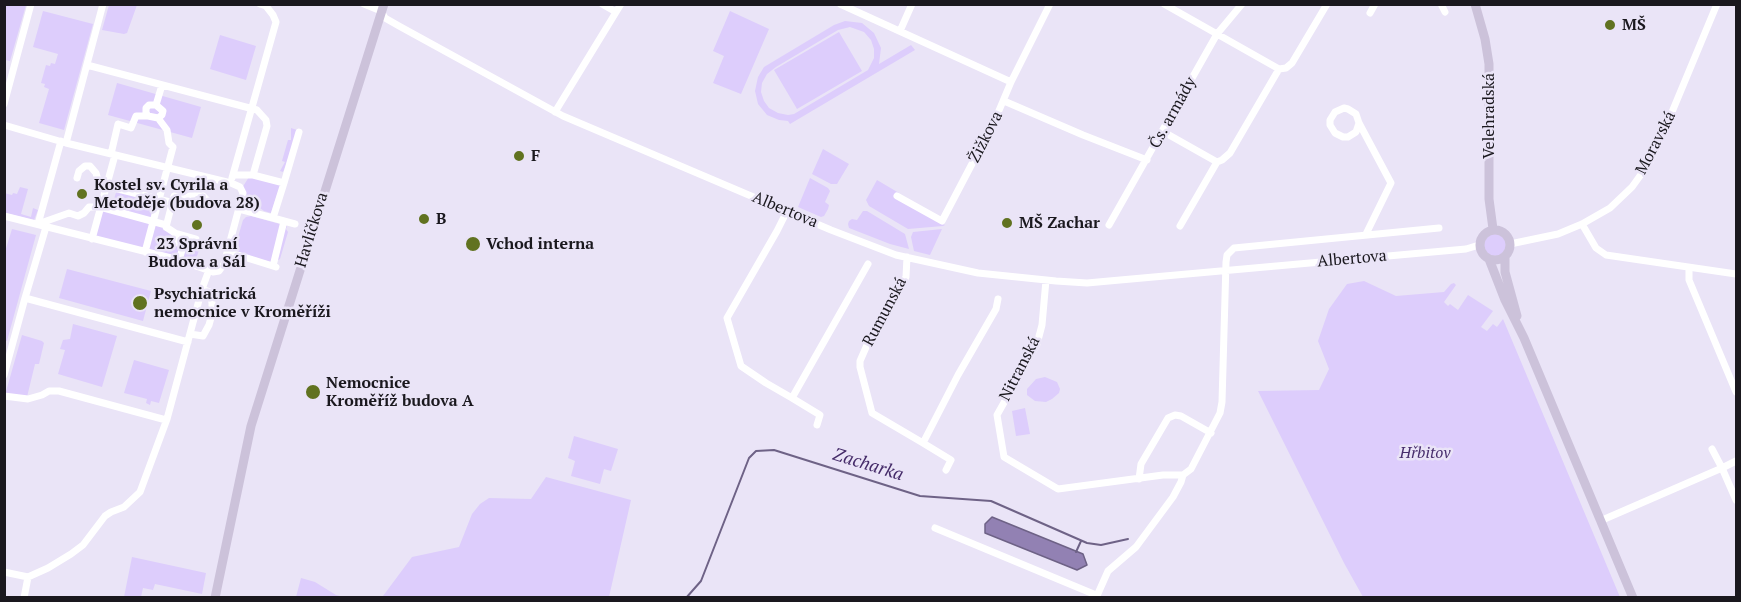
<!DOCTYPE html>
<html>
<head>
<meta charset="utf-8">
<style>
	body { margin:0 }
	#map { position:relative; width:1741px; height:602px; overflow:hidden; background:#eae4f7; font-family:"PT Serif",serif }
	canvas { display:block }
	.frame { position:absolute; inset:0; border:6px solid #1a181e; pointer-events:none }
</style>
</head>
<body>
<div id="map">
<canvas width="1741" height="602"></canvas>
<div class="frame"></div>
</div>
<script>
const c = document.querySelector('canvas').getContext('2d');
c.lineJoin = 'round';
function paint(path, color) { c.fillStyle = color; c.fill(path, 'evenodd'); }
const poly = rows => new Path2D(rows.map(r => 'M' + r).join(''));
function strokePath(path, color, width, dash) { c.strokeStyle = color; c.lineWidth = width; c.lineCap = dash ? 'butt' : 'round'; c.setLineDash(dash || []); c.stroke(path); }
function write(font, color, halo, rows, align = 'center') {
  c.font = font + ' "PT Serif",serif'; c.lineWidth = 5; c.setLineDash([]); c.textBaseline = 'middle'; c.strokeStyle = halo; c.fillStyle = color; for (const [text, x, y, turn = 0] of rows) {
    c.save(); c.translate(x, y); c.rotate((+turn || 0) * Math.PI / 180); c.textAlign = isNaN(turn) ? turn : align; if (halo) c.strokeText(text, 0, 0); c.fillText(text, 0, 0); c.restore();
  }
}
paint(poly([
	[4,5,26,5,10,61,5,60],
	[109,5,137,5,127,33,124,34,102,30],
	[43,11,93,24,64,130,39,123,49,89,44,87,45,84,41,83,46,65,50,66,51,63,55,64,58,54,33,47],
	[730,11,769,29,741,94,713,83,724,56,713,51],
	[845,21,862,23,874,33,881,48,879,64,911,45,915,50,790,124,788,121,779,120,767,115,758,104,755,91,758,77,764,67,834,25],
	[850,27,864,32,871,40,874,49,874,58,868,70,794,114,788,115,778,113,769,108,764,101,761,92,762,83,767,74,776,67,838,30],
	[839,32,862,71,797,109,774,70],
	[220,35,256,46,246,80,210,69],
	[117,83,201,107,192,138,108,115],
	[291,128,297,130,286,165,283,172,280,171,285,162,282,161,288,140,291,140],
	[823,149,849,164,837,184,831,184,812,174],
	[249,177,281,183,271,213,264,211,257,206,248,197,242,188],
	[810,178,828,188,830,191,825,202,829,205,828,209,824,216,821,217,798,207],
	[877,180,899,193,897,197,945,225,943,226,908,229,869,206,866,200],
	[20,187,28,189,21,214,31,217,33,208,38,210,34,220,5,213,4,193,12,195,13,193,17,194],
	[117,189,158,199,153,220,111,209],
	[101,209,152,222,145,249,94,236],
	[863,211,867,211,905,234,909,249,890,244,849,228,848,224,849,221,852,219,857,220],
	[251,216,287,226,286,229,288,232,280,259,273,263,234,251,243,220,246,217],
	[154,223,164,225,163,230,171,232,180,249,178,257,147,249],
	[12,229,36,235,7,341,4,340,4,255],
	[942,229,930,255,914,251,911,237,913,232],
	'1484 245a11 11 0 1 1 22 0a11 11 0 1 1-22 0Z',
	[200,247,195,262,181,258,186,248],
	[67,269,151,291,143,321,59,298],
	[1364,281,1396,296,1444,292,1451,284,1454,283,1456,285,1444,302,1448,306,1450,304,1458,310,1468,295,1493,311,1481,327,1487,331,1493,324,1497,327,1503,319,1620,597,1363,597,1344,563,1258,391,1319,390,1329,369,1318,341,1329,309,1347,284],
	[73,324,117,336,102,387,58,374,65,350,60,349,63,340,70,339],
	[22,335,42,341,44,343,39,364,35,364,27,397,5,395],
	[134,360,169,370,159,403,151,401,150,405,146,403,147,399,124,393],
	[1045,377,1057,382,1060,389,1059,393,1052,399,1046,402,1035,401,1027,395,1027,389,1036,379],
	[1025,408,1030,434,1016,436,1012,411],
	[574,436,618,449,611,471,604,469,600,484,571,476,575,461,568,458],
	[546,477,631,500,609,597,379,597,383,596,412,557,459,547,472,514,480,504,489,498,531,499],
	[132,557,206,573,202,594,155,584,153,590,143,588,141,597,124,597],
	[301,578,315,582,336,595,344,597,296,597]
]), '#ddcdfc');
const water = poly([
	[992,517,1083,554,1087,565,1077,570,985,533,985,524,992,517]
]);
paint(water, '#9281b3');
strokePath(water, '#6e6286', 1.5);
strokePath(poly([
	[1076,552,1081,541],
	[686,598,701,581,749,458,756,451,774,450,920,496,991,501,1087,543,1101,545,1128,539]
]), '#6e6286', 2);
strokePath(poly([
	[364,4,381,11,385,18,399,26,563,116,831,230,896,255,978,273,1056,281,1087,283,1109,281,1466,249,1479,245],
	[602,4,616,12],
	[840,4,1011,82],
	[1164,4,1279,69],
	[1441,4,1445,12],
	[1370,13,1375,4],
	[900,31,912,4],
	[87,65,257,110,266,120,267,126,253,175,233,175],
	[1004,101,1083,135,1147,160],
	[4,104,31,4],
	[156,105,163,111,162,115,158,118,148,116,146,113,146,108,149,105,156,105,162,85],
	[555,112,621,4],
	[1359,123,1356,132,1348,137,1343,137,1335,133,1330,125,1330,120,1335,112,1344,108,1348,109,1356,114,1359,123,1391,183,1366,234],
	[4,125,66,143,231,183,240,187,243,193,224,264,219,271,213,272,179,260,4,216],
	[1162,131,1217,162],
	[66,143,103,4],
	[111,154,118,124,131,128,136,116,148,116],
	[253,175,284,183,299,132],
	[77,178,79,171,85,166,90,166,96,173,98,180,106,186,174,203],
	[232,178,276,22,273,15,266,6,260,4],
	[897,196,942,221,995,120,1011,82,1050,4],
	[185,199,205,204,208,201],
	[239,209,273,218,284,183],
	[787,211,777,231,727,318,741,366,766,383,792,398,868,264],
	[273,218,295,224],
	[38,224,69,213,78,216,84,213,89,207,100,207,166,225],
	[38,224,61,141],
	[1582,224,1596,248,1606,255,1736,274],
	[1109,225,1217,34,1242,4],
	[1180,226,1217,162,1222,160,1230,153,1279,69,1286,68,1292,63,1327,4],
	[175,233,196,239,194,244],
	[92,239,115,155],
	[1510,244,1558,234,1582,224,1610,208,1632,187,1650,162,1657,148,1717,4],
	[183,247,178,243,175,233,166,227,174,196,185,199,196,192,200,193,208,201,214,203],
	[145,252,173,147,169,143,167,130,158,118],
	[228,252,276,267],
	[907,257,906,277,867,345,860,361,860,367,872,413,923,443,958,375,996,309,998,299],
	[179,260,183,247,194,244,201,245],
	[273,266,284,221],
	[1689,268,1689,280,1736,392],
	[1046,280,1042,325,1037,344,997,415,1004,457,1058,489,1163,475,1183,475,1191,469,1220,413,1222,402,1226,262,1227,255,1234,248,1439,228],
	[25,298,46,227],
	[190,334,203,336,209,325,212,314,212,303,210,292,202,289],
	[4,375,25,298,188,342],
	[4,396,28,399,42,395,49,391,59,391,166,420],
	[792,398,820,415,817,425],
	[923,443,951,460,946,470],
	[1712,449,1722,468,1736,461],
	[1139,479,1141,464,1168,418,1175,415,1181,416,1211,433],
	[1600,521,1722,468,1736,500],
	[935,528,1096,595],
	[4,572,28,577,24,598],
	[28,577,48,568,71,554,83,545,105,516,111,512,124,507,140,492,167,419,202,289,209,270],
	[1096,598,1108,571,1136,547,1173,497,1181,482,1183,475]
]), '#fff', 7);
strokePath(poly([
	[1475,4,1485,39,1489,64,1489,199,1493,229],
	'1480 245a15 15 0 1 1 30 0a15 15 0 1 1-30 0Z',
	[1505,256,1505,272,1517,316],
	[1489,259,1505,300,1524,338,1633,598],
	[215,598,251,426,384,4]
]), '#ccc2da', 9);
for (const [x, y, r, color] of [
	[1610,25,6,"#617220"],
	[519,156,6,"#617220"],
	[82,194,6,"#617220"],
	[424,219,6,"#617220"],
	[1007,223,6,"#617220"],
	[197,225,6,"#617220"],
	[473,244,8,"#617220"],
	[140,303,8,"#617220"],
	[313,392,8,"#617220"]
]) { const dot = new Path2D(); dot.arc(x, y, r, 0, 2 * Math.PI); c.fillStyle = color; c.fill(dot); strokePath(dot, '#eae4f7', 2); }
write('bold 16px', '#1a181e', '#eae4f7', [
	["MŠ",1622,25],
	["F",531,156],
	["Kostel sv. Cyrila a",94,185],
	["Metoděje (budova 28)",94,203],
	["B",436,219],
	["MŠ Zachar",1019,223],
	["23 Správní",197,244,"center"],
	["Budova a Sál",197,262,"center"],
	["Vchod interna",486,244],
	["Psychiatrická",154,294],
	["nemocnice v Kroměříži",154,312],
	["Nemocnice",326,383],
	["Kroměříž budova A",326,401]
], 'left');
write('16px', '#1a181e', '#eae4f7', [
	["Čs. armády",1173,113,-61],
	["Velehradská",1489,116,-90],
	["Žižkova",986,137,-63],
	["Moravská",1656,143,-63],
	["Albertova",785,210,23],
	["Havlíčkova",312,230,-73],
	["Albertova",1352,259,-5],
	["Rumunská",885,312,-62],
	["Nitranská",1020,369,-63]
]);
write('italic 16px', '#482e6d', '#eae4f7', [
	["Hřbitov",1425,453]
]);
write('italic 18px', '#452b69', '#eae4f7', [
	["Zacharka",868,465,17]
]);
</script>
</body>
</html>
